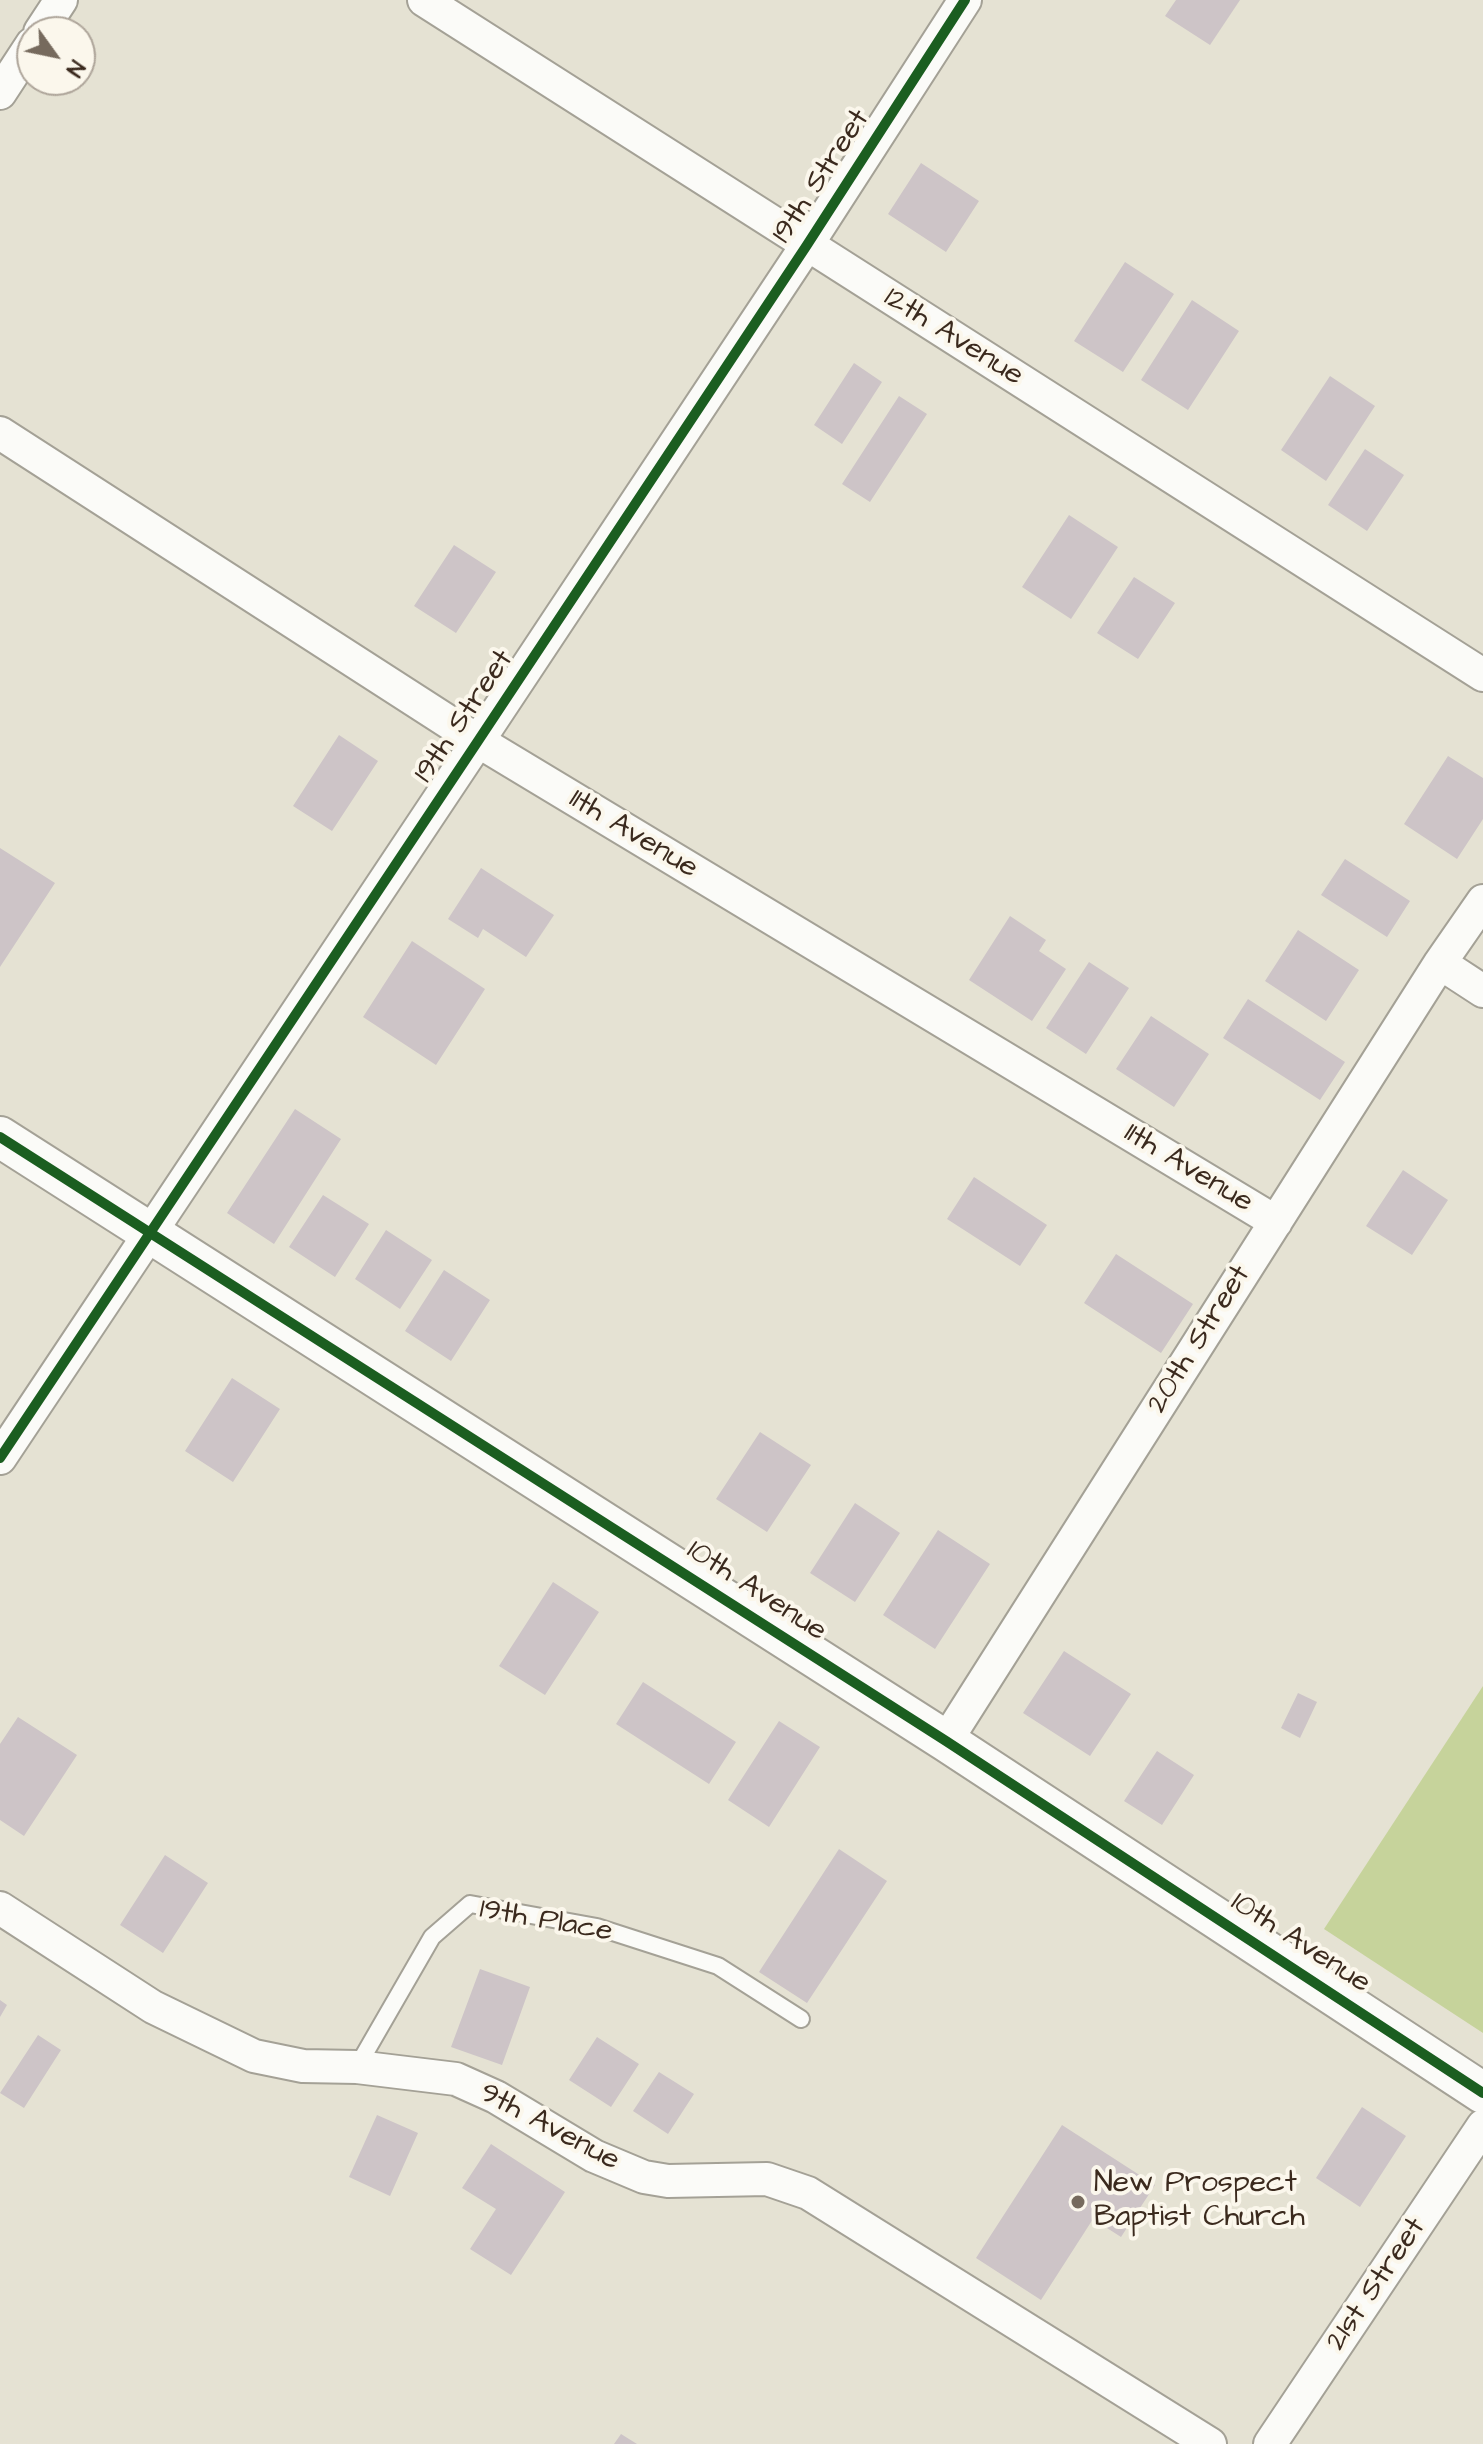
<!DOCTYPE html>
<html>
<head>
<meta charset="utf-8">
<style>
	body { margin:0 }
	#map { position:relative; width:1483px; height:2444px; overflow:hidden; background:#e5e2d3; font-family:"Architects Daughter",sans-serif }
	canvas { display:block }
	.north { position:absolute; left:16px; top:16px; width:80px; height:80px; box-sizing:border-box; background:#fbf7ec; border:2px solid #aea59a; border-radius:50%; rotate:123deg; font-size:22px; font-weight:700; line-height:32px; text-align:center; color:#3b2a1e }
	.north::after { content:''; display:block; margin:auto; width:28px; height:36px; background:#766a5d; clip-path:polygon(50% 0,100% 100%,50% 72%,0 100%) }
</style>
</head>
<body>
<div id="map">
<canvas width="1483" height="2444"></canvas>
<div class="north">N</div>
</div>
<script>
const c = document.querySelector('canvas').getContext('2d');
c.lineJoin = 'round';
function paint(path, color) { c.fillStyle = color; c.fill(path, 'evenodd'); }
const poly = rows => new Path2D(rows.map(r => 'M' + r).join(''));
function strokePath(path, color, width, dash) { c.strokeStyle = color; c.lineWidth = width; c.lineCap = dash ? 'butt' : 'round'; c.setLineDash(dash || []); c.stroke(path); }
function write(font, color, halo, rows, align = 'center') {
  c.font = font + ' "Architects Daughter",sans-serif'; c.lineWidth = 8; c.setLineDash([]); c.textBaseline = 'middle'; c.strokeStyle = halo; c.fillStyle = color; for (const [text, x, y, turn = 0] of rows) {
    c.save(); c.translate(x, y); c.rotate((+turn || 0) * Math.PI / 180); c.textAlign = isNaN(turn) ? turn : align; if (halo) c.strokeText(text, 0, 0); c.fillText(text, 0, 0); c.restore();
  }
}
paint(poly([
	[1483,1686,1483,2033,1324,1929]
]), '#c6d39b');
paint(poly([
	[1176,0,1240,0,1210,45,1165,16],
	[921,163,979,201,946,252,888,214],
	[1125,262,1174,294,1123,372,1074,341],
	[1192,300,1239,331,1188,410,1141,380],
	[854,363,882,382,842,444,814,425],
	[1330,376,1375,406,1326,481,1281,450],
	[899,396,927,414,870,502,842,484],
	[1365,449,1404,475,1367,531,1328,505],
	[1069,515,1118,547,1071,619,1022,587],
	[454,545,496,572,456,633,414,606],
	[1134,577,1175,603,1138,659,1097,633],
	[339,735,378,761,332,831,293,806],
	[1448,756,1483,778,1483,819,1457,859,1404,824],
	[0,848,55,883,0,967],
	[1345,859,1410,901,1387,937,1321,895],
	[481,868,554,915,526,957,483,929,478,938,448,919],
	[1010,916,1046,940,1039,951,1066,969,1032,1021,969,980],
	[1298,930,1359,970,1326,1021,1265,981],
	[412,941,485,989,436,1065,363,1017],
	[1089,962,1129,988,1086,1054,1046,1028],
	[1248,999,1345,1062,1320,1100,1223,1038],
	[1151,1016,1209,1054,1174,1107,1116,1069],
	[295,1109,341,1139,274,1244,227,1213],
	[1403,1170,1448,1200,1412,1255,1366,1226],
	[974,1177,1047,1225,1020,1266,947,1219],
	[323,1195,369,1224,335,1277,289,1247],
	[386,1230,432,1260,400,1309,355,1279],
	[1116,1254,1193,1304,1161,1353,1084,1303],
	[444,1270,490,1300,451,1361,405,1331],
	[232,1378,280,1409,233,1482,185,1451],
	[760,1432,811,1465,767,1532,716,1499],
	[855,1503,900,1533,855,1602,810,1573],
	[938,1530,990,1564,935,1649,883,1615],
	[553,1582,599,1612,545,1695,499,1666],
	[1064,1651,1131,1694,1090,1756,1023,1713],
	[643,1682,736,1742,709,1784,616,1724],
	[1298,1693,1317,1702,1300,1738,1281,1728],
	[18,1717,77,1755,24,1836,0,1820,0,1744],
	[779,1721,820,1747,769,1827,728,1800],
	[1157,1751,1194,1775,1162,1825,1124,1801],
	[839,1849,887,1881,807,2003,759,1972],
	[165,1855,208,1883,163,1953,120,1925],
	[480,1969,530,1987,502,2065,451,2047],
	[0,2000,7,2005,0,2017],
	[38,2035,61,2050,24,2108,0,2093],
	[597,2037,639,2064,611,2107,569,2080],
	[659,2072,694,2094,668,2134,633,2111],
	[1362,2107,1406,2136,1360,2207,1316,2178],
	[377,2115,418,2133,390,2196,349,2177],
	[1062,2125,1155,2185,1121,2237,1093,2219,1041,2300,976,2258],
	[491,2144,565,2192,511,2275,470,2249,496,2209,462,2188],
	[621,2434,637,2444,614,2444]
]), '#cdc4c7');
const service = poly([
	[357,2067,432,1937,470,1904,597,1927,718,1966,801,2019]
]);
const minor = poly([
	[424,0,1483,675],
	[40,32,61,0],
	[0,93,32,44],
	[0,433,478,741,1276,1222],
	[1440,963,1483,991],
	[0,1458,478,741,807,245,965,0],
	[946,1741,1440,963,1483,901],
	[0,1908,153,2007,254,2056,303,2066,357,2067,456,2079,496,2097,594,2156,644,2177,668,2181,767,2179,808,2193,1210,2444],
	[1270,2444,1483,2126]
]);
const tertiary = poly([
	[0,1137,946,1741,1483,2093]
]);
strokePath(service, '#a4a196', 20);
strokePath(minor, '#a4a196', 36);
strokePath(tertiary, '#a4a196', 44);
strokePath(service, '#fbfbf8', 16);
strokePath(minor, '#fbfbf8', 32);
strokePath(tertiary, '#fbfbf8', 40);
strokePath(poly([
	[0,1137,946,1741,1483,2093],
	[0,1458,478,741,807,245,965,0]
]), '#1b5e20', 10);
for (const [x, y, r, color] of [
	[1078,2202,8,"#766a5d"]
]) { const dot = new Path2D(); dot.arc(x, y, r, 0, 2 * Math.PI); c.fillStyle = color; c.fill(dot); strokePath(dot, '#fbf7ec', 3); }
write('30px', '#3b2a1e', '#fbf7ec', [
	["19th Street",822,177,-57],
	["12th Avenue",953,338,32],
	["19th Street",465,717,-56],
	["11th Avenue",633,835,31],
	["11th Avenue",1188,1169,31],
	["20th Street",1200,1340,-58],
	["10th Avenue",756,1592,33],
	["19th Place",546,1922,10],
	["10th Avenue",1300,1944,33],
	["9th Avenue",549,2128,28],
	["21st Street",1377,2285,-56]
]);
write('30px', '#3b2a1e', '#fbf7ec', [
	["New Prospect",1094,2185],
	["Baptist Church",1094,2219]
], 'left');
</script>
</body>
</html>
